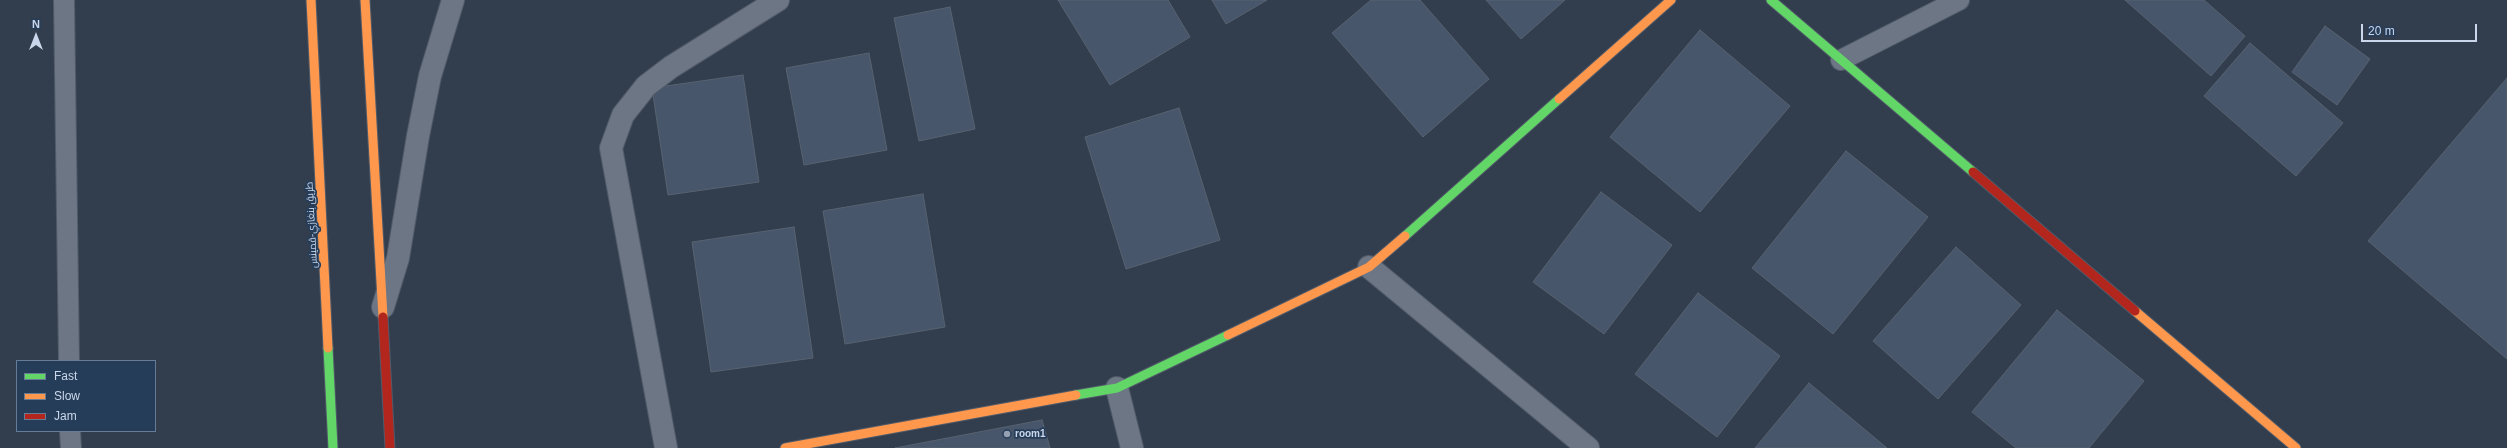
<!DOCTYPE html>
<html>
<head>
<meta charset="utf-8">
<style>
	body { margin:0 }
	#map { position:relative; width:2507px; height:448px; overflow:hidden; background:#323e4e; font-family:Arial,sans-serif }
	canvas { display:block }
	.legend { position:absolute; left:16px; top:360px; width:140px; height:72px; box-sizing:border-box; background:#263d5a; border:1px solid #687b94; margin:0; padding:5px 7px; list-style:none; font-size:12px; color:#cad7ea }
	.legend li { display:flex; align-items:center; gap:8px; height:20px }
	.legend b { width:20px; border:1px solid #687b94 }
	.north { position:absolute; left:16px; top:16px; width:40px; height:40px; -webkit-text-stroke:3px #263d5a; paint-order:stroke; rotate:0deg; font-size:11px; font-weight:700; line-height:16px; text-align:center; color:#cad7ea }
	.north::after { content:''; display:block; margin:auto; width:14px; height:18px; background:#cad7ea; clip-path:polygon(50% 0,100% 100%,50% 72%,0 100%) }
	.scale { position:absolute; left:2361px; top:24px; width:116px; height:18px; box-sizing:border-box; border:2px solid #cad7ea; border-top:0; padding-left:5px; font-size:12px; line-height:14px; white-space:nowrap; color:#cad7ea; -webkit-text-stroke:3px #263d5a; paint-order:stroke }
</style>
</head>
<body>
<div id="map">
<canvas width="2507" height="448"></canvas>
<ul class="legend">
<li><b style="height:5px;background:#63d668"></b>Fast</li>
<li><b style="height:5px;background:#ff974d"></b>Slow</li>
<li><b style="height:5px;background:#b3261e"></b>Jam</li>
</ul>
<div class="north">N</div>
<div class="scale">20 m</div>
</div>
<script>
const c = document.querySelector('canvas').getContext('2d');
c.lineJoin = 'round';
function paint(path, color) { c.fillStyle = color; c.fill(path, 'evenodd'); }
const poly = rows => new Path2D(rows.map(r => 'M' + r).join(''));
function strokePath(path, color, width, dash) { c.strokeStyle = color; c.lineWidth = width; c.lineCap = dash ? 'butt' : 'round'; c.setLineDash(dash || []); c.stroke(path); }
function write(font, color, halo, rows, align = 'center') {
  c.font = font + ' Arial,Cairo,sans-serif'; c.lineWidth = 3.5; c.setLineDash([]); c.textBaseline = 'middle'; c.strokeStyle = halo; c.fillStyle = color; for (const [text, x, y, turn = 0] of rows) {
    c.save(); c.translate(x, y); c.rotate((+turn || 0) * Math.PI / 180); c.textAlign = isNaN(turn) ? turn : align; if (halo) c.strokeText(text, 0, 0); c.fillText(text, 0, 0); c.restore();
  }
}
const building = poly([
	[1058,0,1168,0,1190,37,1110,85,1058,0],
	[1212,0,1267,0,1226,24,1212,0],
	[1371,0,1420,0,1489,79,1423,137,1332,33,1371,0],
	[1486,0,1565,0,1521,39,1486,0],
	[2125,0,2204,0,2245,36,2211,76,2125,0],
	[950,7,975,129,919,141,894,18,950,7],
	[2325,26,2370,59,2337,105,2292,72,2325,26],
	[1700,30,1790,106,1700,212,1610,137,1700,30],
	[2250,43,2343,123,2296,176,2204,96,2250,43],
	[869,53,887,150,804,165,786,68,869,53],
	[743,75,759,182,668,195,652,88,743,75],
	[2507,78,2507,359,2368,241,2507,78],
	[1179,108,1220,240,1126,269,1085,137,1179,108],
	[1846,151,1928,217,1833,334,1752,268,1846,151],
	[1601,192,1672,245,1604,334,1533,282,1601,192],
	[923,194,945,327,845,344,823,211,923,194],
	[794,227,813,358,711,372,692,242,794,227],
	[1956,247,2021,305,1938,399,1873,341,1956,247],
	[1698,293,1780,356,1717,437,1635,374,1698,293],
	[2057,310,2144,381,2089,448,2016,448,1972,412,2057,310],
	[1809,383,1887,448,1755,448,1809,383],
	[1042,420,1050,448,895,448,1042,420]
]);
paint(building, '#47566a');
strokePath(building, '#586270', 1);
const lane = poly([
	[64,0,69,361],
	[1841,60,1959,0],
	[70,431,71,448]
]);
const street = poly([
	[1369,267,1588,448],
	[383,307,398,258,418,136,430,76,453,0],
	[1117,388,1132,448],
	[666,448,611,148,623,115,646,86,671,67,778,0]
]);
const fast = poly([
	[1771,0,1973,172],
	[1405,236,1559,99],
	[328,348,333,448],
	[1076,395,1117,388,1228,335]
]);
const slow = poly([
	[311,0,328,348],
	[365,0,383,317],
	[1559,99,1671,0],
	[2135,311,2296,448],
	[1228,335,1369,267,1405,236],
	[785,448,1076,395]
]);
const jam = poly([
	[1973,172,2135,311],
	[383,317,390,448]
]);
strokePath(lane, '#515b69', 22);
strokePath(street, '#515b69', 24);
strokePath(fast, '#515b69', 11);
strokePath(slow, '#515b69', 11);
strokePath(jam, '#515b69', 11);
strokePath(lane, '#6d7684', 20);
strokePath(street, '#6d7684', 22);
strokePath(fast, '#63d668', 9);
strokePath(slow, '#ff974d', 9);
strokePath(jam, '#b3261e', 9);
for (const [x, y, r, color] of [
	[1007,434,4,"#95a1b3"]
]) { const dot = new Path2D(); dot.arc(x, y, r, 0, 2 * Math.PI); c.fillStyle = color; c.fill(dot); strokePath(dot, '#263d5a', 1.5); }
write('10px', '#cad7ea', '#263d5a', [
	["طريق بنغازي-قمينس",312,225,-93]
]);
write('bold 10px', '#cad7ea', '#263d5a', [
	["room1",1015,434]
], 'left');
</script>
</body>
</html>
